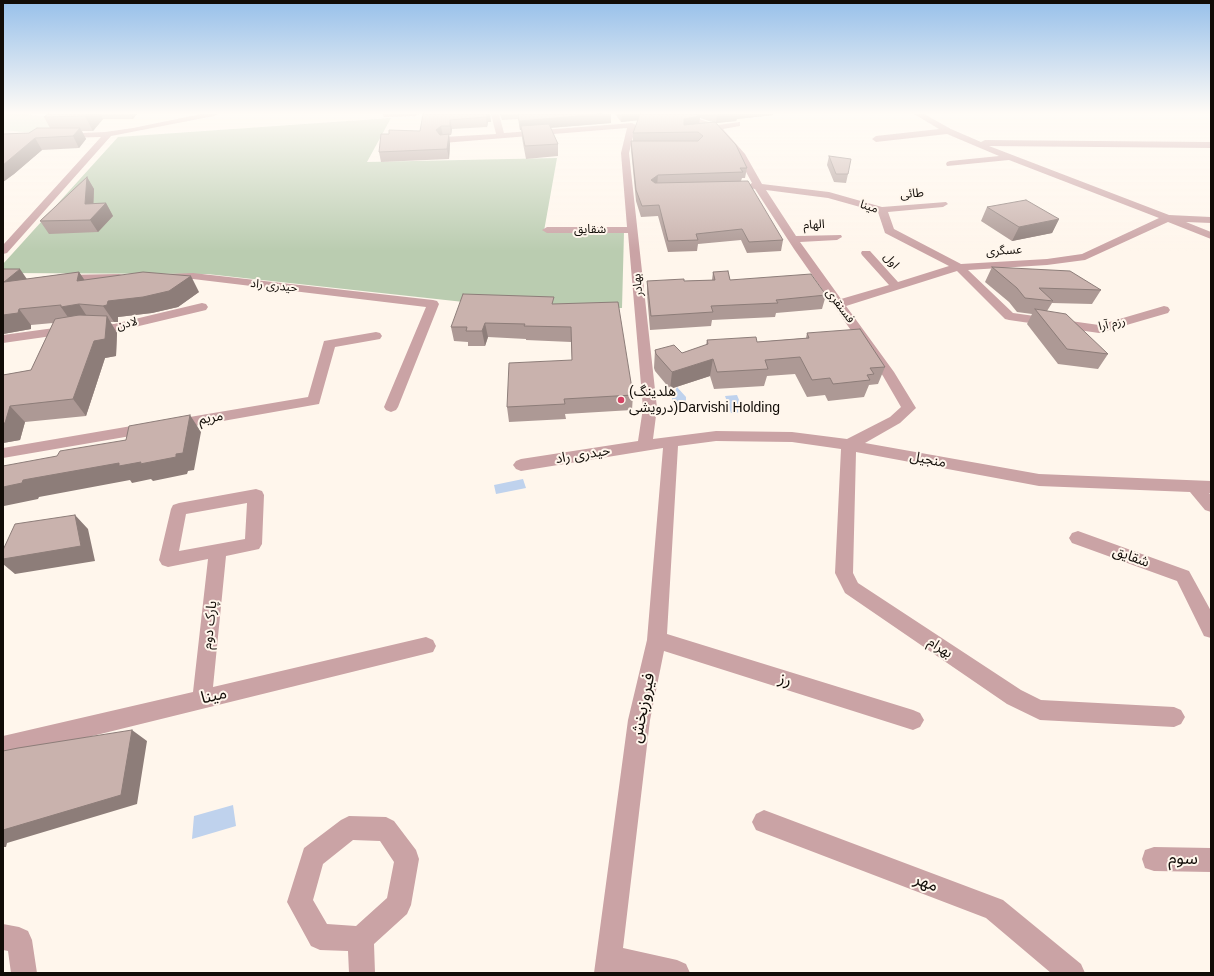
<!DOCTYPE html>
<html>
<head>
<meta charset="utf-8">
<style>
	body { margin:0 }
	#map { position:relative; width:1214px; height:976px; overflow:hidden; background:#fff6ec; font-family:Helvetica,sans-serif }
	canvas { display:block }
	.frame { position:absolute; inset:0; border:4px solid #110c07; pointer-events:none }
</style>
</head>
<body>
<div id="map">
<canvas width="1214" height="976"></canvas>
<div class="frame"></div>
</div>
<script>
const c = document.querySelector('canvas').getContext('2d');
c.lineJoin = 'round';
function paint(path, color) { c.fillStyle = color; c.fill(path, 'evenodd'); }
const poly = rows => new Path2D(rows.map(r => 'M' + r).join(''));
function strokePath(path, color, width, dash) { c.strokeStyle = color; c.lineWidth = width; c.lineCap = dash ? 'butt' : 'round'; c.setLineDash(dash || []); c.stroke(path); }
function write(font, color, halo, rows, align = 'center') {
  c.font = font + ' Helvetica,"Noto Sans Arabic",sans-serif'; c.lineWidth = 4; c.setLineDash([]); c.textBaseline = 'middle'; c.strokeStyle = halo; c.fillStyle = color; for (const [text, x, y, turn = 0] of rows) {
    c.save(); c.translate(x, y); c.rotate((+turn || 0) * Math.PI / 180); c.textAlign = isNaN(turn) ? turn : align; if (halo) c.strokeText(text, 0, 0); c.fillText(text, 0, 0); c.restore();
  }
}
paint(poly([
	[3,114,26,114,37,116,69,116,48,132,23,132,3,130]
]), '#dae5d3');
paint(poly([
	[391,118,367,162,557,158,544,231,624,232,622,308,528,309,207,274,3,273,3,264,118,137]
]), '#baccb0');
paint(poly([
	[677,387,686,397,686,401,678,406,675,405,672,402,672,396],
	[737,395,744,412,731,413,725,396],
	[523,479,526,488,496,494,494,485],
	[233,805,236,826,192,839,194,816]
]), '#bfd2ed');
paint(poly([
	[201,114,218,114,214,116,111,136,7,253,3,254,3,245,101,137,63,138,59,136,60,134,105,132,133,128,201,114],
	[383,114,419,114,415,116,387,117,384,117,383,114],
	[491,114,499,114,504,133,632,123,636,125,629,153,657,408,653,439,716,431,792,432,847,439,890,417,901,407,883,376,794,249,755,189,749,188,747,186,752,183,738,157,716,130,706,131,705,129,707,127,673,114,685,114,717,125,740,122,740,126,723,129,745,154,762,184,829,192,882,207,946,202,948,204,943,207,888,212,894,229,961,264,1047,259,1082,254,1159,218,1009,160,947,166,946,164,947,162,950,161,999,156,947,134,876,142,872,139,876,136,939,129,914,114,924,114,951,129,981,142,985,140,1211,142,1211,148,989,146,1169,215,1211,217,1211,223,1186,222,1211,232,1211,239,1168,222,1085,260,1047,265,968,270,1013,313,1099,325,1164,306,1168,307,1170,310,1168,313,1099,333,1009,320,1005,319,957,271,846,306,894,372,916,408,900,423,865,443,1039,474,1211,481,1211,493,1209,493,1211,495,1211,512,1205,510,1190,492,1039,486,856,452,853,573,858,583,1021,690,1041,700,1174,707,1181,710,1185,717,1181,724,1174,727,1040,720,1007,704,845,593,835,573,841,449,792,442,716,441,678,446,667,634,913,710,920,713,924,720,920,727,913,730,664,651,650,720,623,948,677,960,686,964,690,973,594,973,628,720,647,640,663,448,521,471,516,469,513,465,516,461,521,459,638,441,643,408,628,233,547,233,542,230,547,227,627,227,621,153,627,128,443,143,439,140,443,137,496,134,491,114],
	[766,190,828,198,878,212,885,233,949,266,898,282,870,251,862,251,861,253,862,255,889,285,841,299,800,242,837,240,842,237,841,235,796,236,766,190],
	[193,273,433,300,437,301,439,304,398,407,396,410,391,412,386,410,384,407,426,307,193,279,169,280,165,279,163,277,165,275,169,274,193,273],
	[119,274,123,275,125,277,123,279,63,281,59,280,57,278,59,276,63,275,119,274],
	[202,303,206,304,208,307,206,310,114,332,94,331,90,330,88,327,90,324,94,323,114,324,202,303],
	[69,326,73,327,75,330,73,333,3,343,3,335,69,326],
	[376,332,380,333,382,336,380,339,335,347,319,404,172,430,167,429,165,425,167,421,172,420,308,397,324,341,376,332],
	[149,423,154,424,156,428,154,432,3,458,3,448,149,423],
	[256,489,262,491,264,495,262,544,259,549,226,556,213,687,426,637,433,640,436,646,433,652,3,758,3,736,193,692,208,559,168,567,162,565,159,560,171,509,173,505,179,503,256,489],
	[247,503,245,539,179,551,186,514,247,503],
	[1078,531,1189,571,1211,611,1211,638,1204,636,1177,581,1072,543,1069,538,1072,533,1078,531],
	[764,810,1003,900,1081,964,1085,973,1051,973,986,918,756,830,752,822,756,814,764,810],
	[349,816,386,817,394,821,416,850,419,859,411,905,407,914,374,944,375,973,349,973,348,951,320,950,311,946,287,902,304,848,341,820,349,816],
	[353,840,380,841,394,862,387,898,356,926,327,924,313,900,323,864,353,840],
	[1154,847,1211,848,1211,872,1154,871,1145,868,1142,859,1145,850,1154,847],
	[3,924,19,927,28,931,32,940,37,973,11,973,8,951,3,950,3,924]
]), '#caa3a5');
paint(poly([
	[48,114,137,114,133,119,103,119,93,131,82,131,86,139,79,148,42,150,14,174,3,182,3,134,29,133,50,128,44,117],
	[423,114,490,114,491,122,488,122,487,127,452,129,451,135,449,135,450,144,449,159,381,162,379,152,420,131],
	[500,114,611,114,611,123,550,128,558,144,558,156,526,159,522,138,521,130,520,130,518,119,502,120],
	[615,114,773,114,773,115,737,119,736,121,717,123,747,168,745,178,742,178,741,181,783,240,781,251,747,253,741,240,698,244,697,251,668,252,658,216,641,217,636,201,631,150,631,141,633,141,633,133,638,120,621,122],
	[700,118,709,121,713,122,699,123],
	[829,156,848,174,846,183,834,182,827,165],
	[87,177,94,189,93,204,106,203,113,216,98,232,49,234,40,221],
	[987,207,1059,219,1052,233,1012,241,981,221],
	[992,267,1101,290,1092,304,1052,303,1047,311,1108,354,1098,369,1058,364,1027,324,1032,314,1017,312,1009,302,985,282],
	[3,269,27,279,79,272,84,280,199,292,178,307,152,313,118,317,118,322,110,322,117,333,116,356,105,358,86,416,25,422,20,440,3,443,3,375,31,370,53,323,31,325,31,329,3,334],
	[713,272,730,280,826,295,822,309,776,313,775,317,712,320,711,326,650,330,647,294,647,281,684,281,712,280],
	[554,304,633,395,632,410,565,414,566,419,509,422,507,407,572,360,571,342,526,340,526,339,488,337,485,346,468,346,468,342,454,341,451,327],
	[807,333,885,367,878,384,869,385,864,397,828,401,825,395,807,397,795,374,767,376,764,386,714,389,710,376,670,389,655,371,654,368,655,350,682,353,706,345,707,340,757,342,806,338]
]), '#ad9995');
paint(poly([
	[86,114,100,114,103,119,93,131,85,116],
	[130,114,137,114,133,119],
	[487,114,490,114,491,122,488,122,487,127,486,117],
	[601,114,611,114,611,123,522,130,521,126,521,130,520,130,519,121],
	[622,114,641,114,641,120,621,122],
	[717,114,773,114,773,115,737,119,736,121,716,123],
	[700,116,699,125,683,128,684,119],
	[450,120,452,129,451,135,450,126],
	[441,126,443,136,438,140,436,130],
	[80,128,86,139,79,148,73,136],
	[449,134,450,144,449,159,447,149],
	[35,138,42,150,14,174,3,182,3,165],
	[658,175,657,186,651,180],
	[87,177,94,189,93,216,85,204],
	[106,203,113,216,98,232,90,220],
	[1059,219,1052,233,1012,241,1019,227],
	[20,269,31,285,4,282],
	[79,272,90,288,77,281],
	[191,276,199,292,178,307,152,313,118,317,118,322,114,322,103,306,108,301],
	[79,304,90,321,72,323,61,307],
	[19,309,31,325,31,329,3,334,3,315],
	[107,316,117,333,116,356,105,358,86,416,73,399,94,341],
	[485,323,488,337,485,346,482,331],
	[713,359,710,376,670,389,672,372],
	[10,406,25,422,20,440,3,443,3,423],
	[190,415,201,432,194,470,188,471,187,474,153,481,151,479,132,483,130,480,39,497,38,499,4,506,3,511,3,487,23,480],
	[75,515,88,529,95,561,15,574,3,564,3,559],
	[132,730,147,741,137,804,7,843,6,847,3,847,3,830]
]), '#8d7d79');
const building = poly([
	[48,114,86,114,85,116,44,117,48,114],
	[423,114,487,114,486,117,450,120,450,126,441,126,436,130,440,135,449,134,447,149,379,152,381,134,389,134,389,130,420,131,423,114],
	[518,114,603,114,519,121,518,114],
	[640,114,695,114,700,116,684,119,684,125,715,122,736,145,747,168,740,168,743,172,658,175,651,180,655,183,748,181,783,240,749,242,742,229,696,234,698,240,668,241,659,205,642,206,636,190,631,141,698,141,703,136,698,132,633,133,640,114],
	[549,124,558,144,525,146,521,126,549,124],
	[37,128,80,128,73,136,35,138,3,165,3,134,29,133,37,128],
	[829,156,851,159,848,174,836,174,829,156],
	[87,177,85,204,106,203,90,220,40,221,87,177],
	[1026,200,1059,219,1019,227,987,207,1026,200],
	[992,267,1070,271,1101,290,1039,288,1053,301,1025,298,1017,288,992,267],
	[3,269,20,269,4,282,79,272,77,281,143,272,191,276,169,291,143,297,108,301,107,305,103,306,79,304,61,307,61,305,19,309,18,313,3,315,3,269],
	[728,271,730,280,811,274,826,295,776,300,778,303,711,306,713,312,651,316,647,281,684,279,684,281,715,280,713,272,728,271],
	[463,294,554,297,552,304,618,302,633,395,564,399,565,404,507,407,509,363,572,360,571,327,524,326,525,324,485,323,482,331,466,331,467,327,451,327,463,294],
	[1035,309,1066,314,1108,354,1067,349,1035,309],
	[79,315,107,316,105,339,94,341,73,399,10,406,5,423,3,423,3,375,31,370,55,319,79,315],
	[860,329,885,367,870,368,874,374,867,375,870,380,833,384,830,378,812,380,800,357,765,360,768,369,717,372,713,359,672,372,656,354,655,350,674,345,682,353,708,344,707,340,756,337,757,342,809,338,807,333,860,329],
	[190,415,183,453,176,454,176,457,140,464,141,462,119,466,119,463,23,480,22,483,3,487,3,466,57,456,60,451,126,440,129,426,190,415],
	[75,515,81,546,3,559,3,550,15,524,75,515],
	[132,730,121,795,3,830,3,751,18,748,132,730]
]);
paint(building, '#c9b2ad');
strokePath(building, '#8d7d79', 1);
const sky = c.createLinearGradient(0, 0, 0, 251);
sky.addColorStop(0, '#97c0ea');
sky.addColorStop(0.45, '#fffbf6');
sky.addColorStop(1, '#fffbf600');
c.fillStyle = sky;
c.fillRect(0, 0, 1214, 251);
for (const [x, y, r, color] of [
	[621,400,4,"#d34364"]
]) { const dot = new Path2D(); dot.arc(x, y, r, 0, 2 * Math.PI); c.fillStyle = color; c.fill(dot); strokePath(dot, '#fff6ec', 1.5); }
write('12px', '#110c07', '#fff6ec', [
	["طائی",912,194,-5],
	["مینا",869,207,19],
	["الهام",814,225,-3],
	["شقایق",590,230],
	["عسگری",1004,251,-4],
	["اول",891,261,48],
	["بهادر",638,285,-96],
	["حیدری راد",274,286,6],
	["فسنقری",840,306,53],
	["لادن",127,324,-14],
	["رزم آرا",1112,324,-13]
]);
write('14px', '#110c07', '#fff6ec', [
	["(هلدینگ",629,392],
	["درویشی)Darvishi Holding",629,408]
], 'left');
write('14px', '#110c07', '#fff6ec', [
	["مریم",211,418,-10],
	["حیدری راد",583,455,-9],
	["منجیل",928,460,11],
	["شقایق",1131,557,20],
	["پارک دوم",210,625,-84],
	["بهرام",940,648,33]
]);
write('17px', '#110c07', '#fff6ec', [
	["رز",785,680,17],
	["مینا",214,696,-13],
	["فیروزبخش",643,708,-79],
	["سوم",1183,859,1],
	["مهر",926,883,21]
]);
</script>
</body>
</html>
